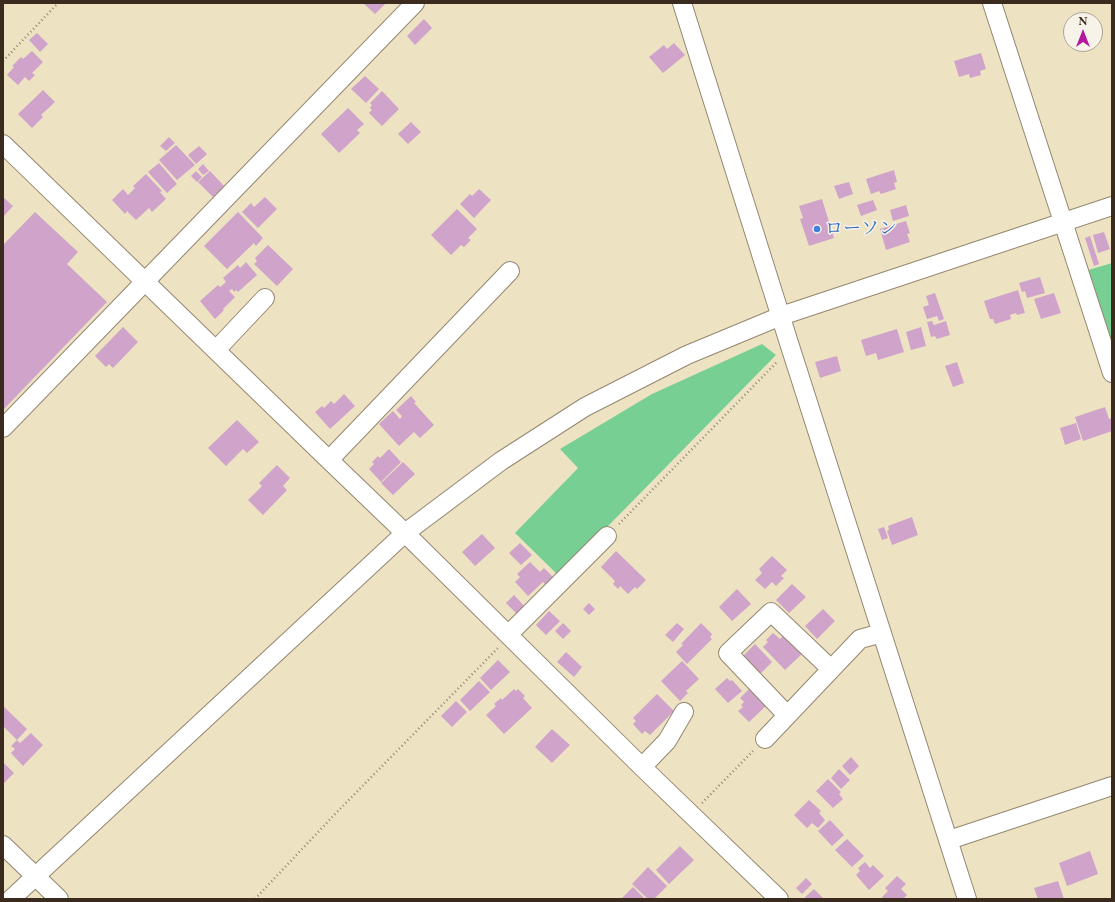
<!DOCTYPE html>
<html>
<head>
<meta charset="utf-8">
<style>
	body { margin:0 }
	#map { position:relative; width:1115px; height:902px; overflow:hidden; background:#ede3c3; font-family:"EB Garamond",serif }
	canvas { display:block }
	.frame { position:absolute; inset:0; border:4px solid #3b2a1e; pointer-events:none }
	.north { position:absolute; left:1063px; top:12px; width:40px; height:40px; box-sizing:border-box; background:#f7f3e8; border:1px solid #aca397; border-radius:50%; rotate:0deg; font-size:11px; font-weight:700; line-height:16px; text-align:center; color:#3b2a1e }
	.north::after { content:''; display:block; margin:auto; width:14px; height:18px; background:#b5179e; clip-path:polygon(50% 0,100% 100%,50% 72%,0 100%) }
</style>
</head>
<body>
<div id="map">
<canvas width="1115" height="902"></canvas>
<div class="frame"></div>
<div class="north">N</div>
</div>
<script>
const c = document.querySelector('canvas').getContext('2d');
c.lineJoin = 'round';
function paint(path, color) { c.fillStyle = color; c.fill(path, 'evenodd'); }
const poly = rows => new Path2D(rows.map(r => 'M' + r).join(''));
function strokePath(path, color, width, dash) { c.strokeStyle = color; c.lineWidth = width; c.lineCap = dash ? 'butt' : 'round'; c.setLineDash(dash || []); c.stroke(path); }
function write(font, color, halo, rows, align = 'center') {
  c.font = font + ' "EB Garamond","Noto Serif JP",serif'; c.lineWidth = 3; c.setLineDash([]); c.textBaseline = 'middle'; c.strokeStyle = halo; c.fillStyle = color; for (const [text, x, y, turn = 0] of rows) {
    c.save(); c.translate(x, y); c.rotate((+turn || 0) * Math.PI / 180); c.textAlign = isNaN(turn) ? turn : align; if (halo) c.strokeText(text, 0, 0); c.fillText(text, 0, 0); c.restore();
  }
}
paint(poly([
	[1112,263,1112,354,1085,271],
	[762,344,776,355,559,576,515,533,578,468,560,449,652,394]
]), '#78cf94');
paint(poly([
	[363,3,386,3,375,14],
	[424,19,432,28,415,45,407,36],
	[37,33,48,44,40,52,29,40],
	[674,43,685,55,663,73,649,57,664,45,667,49],
	[32,51,43,62,32,73,35,75,29,81,25,77,18,85,7,75,14,67,12,66,21,57,23,59],
	[981,53,986,69,980,71,981,75,970,78,969,74,959,77,954,61],
	[365,76,379,89,366,103,351,89],
	[43,90,55,102,41,115,43,117,32,128,18,114],
	[382,91,399,109,382,126,369,113,372,110,370,108,372,105,370,103],
	[348,108,364,124,357,130,360,133,339,153,321,134],
	[411,122,421,132,408,144,398,134],
	[169,137,175,143,166,151,160,146],
	[176,145,195,165,177,180,159,160],
	[199,146,207,154,196,164,188,155],
	[159,163,177,184,167,193,148,172],
	[203,164,209,171,203,175,198,169],
	[894,170,897,182,894,183,896,189,881,194,879,191,871,194,866,179],
	[196,171,202,177,197,182,191,176],
	[210,171,224,186,213,197,198,182],
	[146,174,162,191,160,192,166,199,152,212,149,208,136,220,127,211,125,214,112,200,123,189,128,195,135,188,133,186],
	[849,182,853,194,839,199,834,186],
	[479,189,491,200,474,218,460,204,470,194,472,196],
	[3,197,13,206,3,217],
	[265,197,277,209,258,228,242,212,251,203,254,207],
	[822,199,834,238,809,246,800,219,803,218,799,206],
	[873,200,877,210,861,216,857,205],
	[906,205,909,216,893,221,890,210],
	[457,209,477,229,468,238,471,240,464,247,461,245,451,255,431,235],
	[35,212,78,252,67,264,107,302,3,410,3,245],
	[238,212,263,238,256,246,254,243,227,269,204,246],
	[906,221,910,233,907,234,910,242,886,250,880,229],
	[1104,232,1110,249,1098,253,1093,235],
	[1090,236,1099,264,1094,266,1085,238],
	[268,245,293,269,277,286,254,264,257,261,255,258],
	[246,262,257,275,238,292,236,290,234,292,232,289,229,291,235,297,223,309,224,310,215,319,200,301,218,285,220,287,226,282,223,278,238,265,240,268],
	[1040,277,1045,293,1027,298,1025,291,1022,292,1019,283],
	[1018,290,1025,313,1017,315,1016,313,1010,315,1011,319,995,324,993,319,990,319,984,301],
	[935,293,944,319,939,321,937,316,927,319,923,307,929,305,926,296],
	[1054,293,1061,313,1041,319,1034,299],
	[932,321,934,325,946,321,950,335,937,339,935,336,931,337,927,322],
	[123,327,138,342,113,368,109,364,106,367,95,356],
	[921,327,926,346,911,350,906,332],
	[897,329,904,352,878,360,876,353,866,356,861,340],
	[837,356,841,371,820,378,815,362],
	[957,362,964,383,953,387,945,366],
	[344,394,355,406,330,429,315,412,322,406,324,408,331,401,334,404],
	[411,396,416,402,414,403,434,425,420,438,414,432,399,446,379,424,393,411,400,419,402,416,396,410],
	[1105,407,1109,419,1112,418,1112,431,1083,441,1075,417],
	[237,420,259,442,247,453,243,449,226,466,208,448],
	[1076,423,1081,439,1065,445,1060,428],
	[389,449,401,462,381,482,369,469,374,464,372,462,378,456,380,458],
	[403,462,415,474,393,495,381,483],
	[277,465,290,478,283,486,287,490,263,515,248,500,262,486,259,483],
	[912,517,918,535,892,545,887,531,889,530,888,526],
	[884,527,888,538,882,540,878,529],
	[482,534,495,548,475,566,462,552],
	[520,543,532,555,521,565,509,553],
	[616,551,646,580,637,589,635,587,628,594,620,586,618,589,613,584,615,581,601,567],
	[772,556,787,570,781,576,784,578,776,586,772,582,765,589,755,580,762,573,759,569],
	[530,562,540,572,544,568,557,581,549,588,543,582,528,596,515,582,520,577,517,574],
	[792,584,806,597,789,613,776,600],
	[737,589,751,604,732,621,719,607],
	[514,595,527,609,520,617,506,603],
	[589,603,595,609,589,615,583,609],
	[823,609,835,621,817,639,805,626],
	[549,611,560,621,546,635,536,625],
	[563,623,571,631,563,639,555,631],
	[677,623,684,629,673,642,665,635],
	[701,623,712,634,710,637,712,639,687,664,676,652,683,645,681,644],
	[773,633,780,639,784,635,802,654,785,670,763,647,768,642,766,640],
	[755,644,772,662,759,675,741,658],
	[566,652,582,667,574,677,557,662],
	[498,660,510,672,491,690,480,678],
	[682,661,699,679,686,691,688,693,680,701,661,681],
	[727,678,730,681,732,680,742,691,728,703,715,689],
	[479,681,490,692,470,711,460,700],
	[752,686,768,704,749,722,738,711,743,707,741,705,744,702,740,698],
	[514,689,516,691,518,689,525,696,523,698,532,708,504,734,486,715,496,706,494,704,501,698,502,700],
	[657,694,674,711,650,735,645,731,642,734,633,724,636,721,633,718],
	[456,701,467,712,452,727,441,716],
	[3,706,27,729,17,740,3,726],
	[552,729,570,745,552,763,535,747],
	[31,733,43,745,23,766,11,753,15,749,11,746,17,740,20,743],
	[851,757,859,766,850,775,842,766],
	[3,762,14,773,3,784],
	[839,769,850,780,841,789,831,778],
	[828,779,841,792,839,794,843,799,833,808,816,791],
	[809,800,821,811,819,813,825,820,818,828,812,823,807,828,794,815],
	[830,820,844,835,832,846,818,831],
	[847,839,864,856,852,867,835,850],
	[680,846,694,860,669,884,656,870],
	[1090,851,1098,874,1067,886,1059,863],
	[865,862,870,868,873,865,884,876,869,890,856,875,860,871,858,868],
	[648,867,667,886,654,899,648,899,632,884],
	[897,876,906,884,901,889,907,895,903,899,884,899,882,897,888,891,885,888],
	[806,878,812,884,802,894,796,888],
	[1058,881,1064,899,1038,899,1034,888],
	[633,887,645,899,621,899],
	[814,889,823,898,822,899,807,899,805,897]
]), '#cfa3ca');
const minor = poly([
	[682,3,789,343,967,899],
	[992,3,1112,373],
	[3,144,329,460,405,533,642,767,779,899],
	[216,350,265,298],
	[3,428,415,3],
	[329,460,510,271],
	[509,634,607,536],
	[787,715,728,653,771,612,831,669],
	[765,739,860,639,882,633],
	[642,767,667,741,684,712],
	[949,840,1112,786],
	[3,845,59,899],
	[11,899,405,533,501,461,585,407,687,355,781,316,1112,206]
]);
strokePath(minor, '#948670', 20);
strokePath(poly([
	[3,61,58,3],
	[619,524,777,362],
	[702,803,753,751],
	[255,899,337,812,499,647]
]), '#948670', 2.5, [1, 3]);
strokePath(minor, '#fff', 18);
for (const [x, y, r, color] of [
	[817,229,4,"#3f7fe0"]
]) { const dot = new Path2D(); dot.arc(x, y, r, 0, 2 * Math.PI); c.fillStyle = color; c.fill(dot); strokePath(dot, '#f7f3e8', 1.5); }
write('18px', '#366cbe', '#f7f3e8', [
	["ローソン",825,229]
], 'left');
</script>
</body>
</html>
